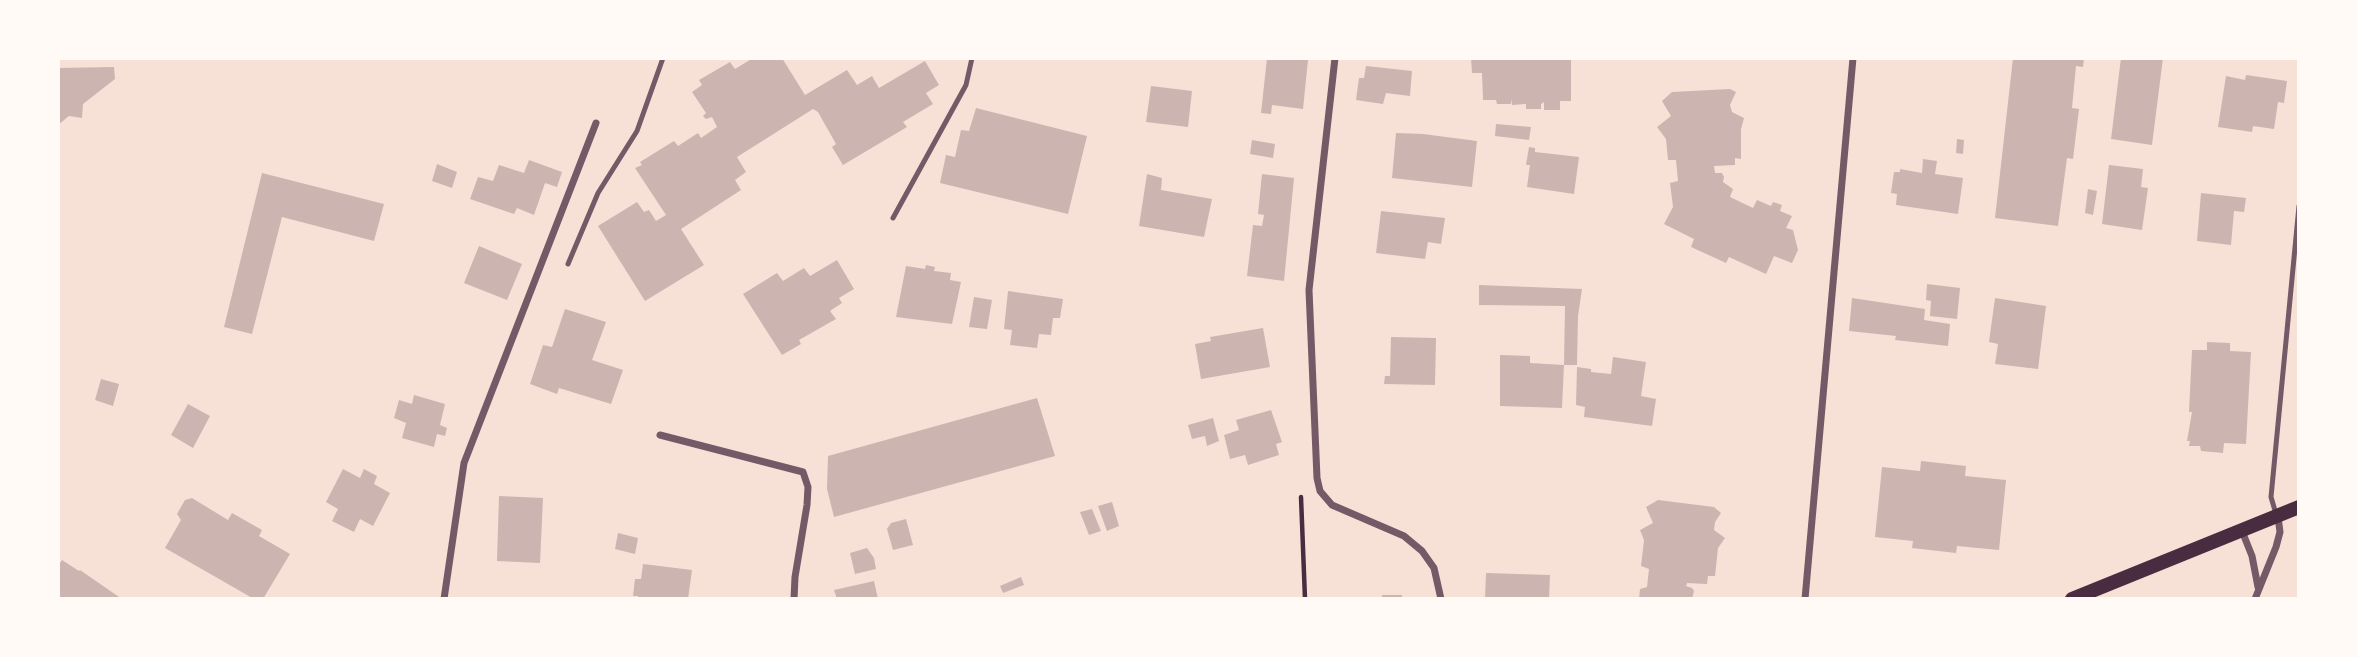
<!DOCTYPE html>
<html>
<head>
<meta charset="utf-8">
<style>
	body { margin:0 }
	#map { position:relative; width:2357px; height:657px; overflow:hidden; background:#f7e1d7; font-family:"DejaVu Sans",sans-serif }
	canvas { display:block }
	.frame { position:absolute; inset:0; border:60px solid #fffaf5; pointer-events:none }
</style>
</head>
<body>
<div id="map">
<canvas width="2357" height="657"></canvas>
<div class="frame"></div>
</div>
<script>
const c = document.querySelector('canvas').getContext('2d');
c.lineJoin = 'round';
function paint(path, color) { c.fillStyle = color; c.fill(path, 'evenodd'); }
const poly = rows => new Path2D(rows.map(r => 'M' + r).join(''));
function strokePath(path, color, width, dash) { c.strokeStyle = color; c.lineWidth = width; c.lineCap = dash ? 'butt' : 'round'; c.setLineDash(dash || []); c.stroke(path); }
paint(poly([
	[753,58,782,58,805,95,847,70,857,85,872,76,879,88,925,61,939,85,926,93,933,104,903,122,907,127,843,165,832,147,836,144,818,112,813,109,737,157,746,172,735,180,741,190,681,229,704,265,645,301,598,226,637,202,644,212,649,210,656,221,666,215,635,168,642,165,640,162,674,141,678,146,698,133,701,138,717,127,712,117,706,119,703,116,706,113,692,92,702,85,699,80,730,62,735,69],
	[1267,58,1308,60,1303,109,1272,105,1271,114,1261,113],
	[1471,58,1571,58,1571,101,1560,101,1560,110,1544,110,1544,102,1541,104,1541,109,1526,109,1526,104,1512,105,1512,99,1511,104,1497,104,1496,100,1483,100,1482,73,1472,73],
	[2013,58,2084,58,2083,67,2076,66,2072,108,2079,109,2073,159,2067,158,2058,226,1995,218],
	[2121,58,2163,58,2152,145,2111,139],
	[1366,66,1412,71,1410,96,1386,93,1383,104,1356,100,1359,78,1364,78],
	[114,67,115,79,83,104,82,118,69,116,58,125,58,68],
	[2246,75,2287,81,2284,103,2278,102,2274,129,2253,126,2252,132,2218,127,2226,76,2245,80],
	[1151,86,1192,91,1188,127,1146,122],
	[1730,89,1736,92,1730,105,1732,112,1744,118,1741,129,1741,159,1735,158,1735,165,1714,166,1715,173,1722,173,1724,177,1723,182,1733,189,1730,197,1753,208,1757,200,1771,206,1773,202,1782,205,1780,211,1792,216,1786,228,1793,230,1798,250,1792,263,1774,256,1766,274,1729,257,1726,263,1691,247,1694,239,1664,224,1673,207,1670,183,1678,181,1676,160,1668,160,1666,139,1657,127,1671,116,1662,101,1672,92],
	[976,108,1087,136,1068,214,940,183,946,155,955,157,961,130,969,131],
	[1496,124,1531,127,1529,140,1495,136],
	[1396,133,1423,134,1477,141,1472,187,1392,178],
	[1957,139,1964,140,1963,154,1956,153],
	[1252,140,1275,144,1273,158,1250,154],
	[1529,147,1535,148,1535,152,1579,157,1574,194,1527,187,1530,165,1526,165],
	[1923,159,1937,161,1935,174,1963,178,1958,214,1896,205,1897,194,1891,193,1894,172,1900,172,1900,169,1922,173],
	[529,160,562,172,557,187,545,183,534,215,517,208,514,214,470,199,478,177,493,181,499,165,524,173],
	[437,164,457,172,452,188,432,181],
	[2109,165,2143,169,2141,187,2148,188,2142,230,2102,224],
	[262,173,384,204,374,241,282,217,252,334,224,327],
	[1147,174,1162,178,1161,190,1212,199,1204,237,1139,226],
	[1262,174,1294,178,1284,281,1247,276,1253,225,1262,226,1264,215,1258,214],
	[2088,189,2097,191,2093,215,2085,213],
	[2201,193,2246,198,2244,212,2234,211,2231,245,2197,241],
	[1381,211,1445,218,1441,244,1428,242,1425,259,1376,253],
	[479,246,522,264,507,300,464,283],
	[837,260,854,289,839,298,842,303,830,311,836,319,799,340,801,344,782,355,743,294,777,273,783,281,804,268,810,276],
	[926,265,935,267,934,271,951,273,950,280,961,282,952,324,896,317,906,266,925,269],
	[1927,284,1960,288,1957,319,1930,316,1931,301,1926,300],
	[1479,285,1582,289,1578,316,1577,365,1564,365,1565,306,1479,305],
	[1008,291,1063,299,1060,318,1053,318,1051,335,1039,334,1037,348,1010,345,1012,330,1004,329],
	[974,297,992,300,987,329,969,327],
	[1852,298,1925,309,1924,320,1950,324,1948,346,1895,340,1896,336,1849,331],
	[1995,298,2046,306,2038,369,1995,364,1998,344,1989,342],
	[565,309,606,322,592,360,623,370,611,404,559,388,557,394,530,384,543,345,552,347],
	[1263,328,1270,367,1201,379,1195,344,1211,341,1210,337],
	[1391,337,1436,338,1435,385,1384,384,1385,376,1390,376],
	[2207,342,2230,343,2230,351,2251,352,2246,444,2224,443,2223,453,2201,451,2200,446,2189,446,2190,441,2187,441,2192,412,2189,412,2192,350,2207,350],
	[1500,355,1530,356,1530,363,1564,365,1562,408,1500,406],
	[1613,357,1646,362,1641,396,1656,399,1652,426,1584,417,1585,407,1576,405,1577,367,1591,369,1591,372,1611,374],
	[101,379,119,384,113,406,95,400],
	[414,395,445,404,440,425,447,428,445,436,437,434,434,447,402,438,406,423,394,418,399,400,412,404],
	[1037,398,1055,456,834,517,827,489,828,456],
	[188,404,210,416,193,448,171,435],
	[1271,410,1282,442,1276,444,1279,455,1248,465,1245,455,1230,459,1224,435,1239,430,1236,420],
	[1213,418,1219,441,1207,446,1205,436,1192,439,1188,425],
	[1921,461,1966,466,1965,476,2006,480,1999,550,1957,546,1956,553,1912,548,1913,541,1875,537,1882,467,1920,471],
	[343,469,360,478,364,469,377,476,374,484,390,493,373,526,360,519,354,532,332,521,338,509,326,502],
	[499,496,543,498,540,563,497,561],
	[192,498,228,520,232,513,262,530,259,536,290,554,263,599,254,599,165,548,181,520,177,514,185,500],
	[1658,500,1714,507,1721,513,1715,522,1714,530,1725,538,1718,548,1715,576,1708,576,1707,584,1687,583,1686,586,1692,588,1694,591,1692,599,1639,599,1640,589,1647,587,1649,569,1641,566,1644,540,1640,530,1653,523,1646,507],
	[1112,502,1119,526,1107,531,1098,506],
	[1092,509,1101,531,1089,535,1080,512],
	[906,519,913,545,893,550,887,529,891,523],
	[618,533,638,538,635,554,615,549],
	[867,548,874,558,876,569,855,574,850,553],
	[62,560,79,571,80,570,122,599,58,599,58,566],
	[643,564,692,570,688,599,638,599,638,596,633,596,635,579,641,579],
	[1486,573,1550,575,1549,599,1485,599],
	[1021,577,1024,585,1003,593,1000,586],
	[874,581,878,599,837,599,834,590],
	[1382,595,1402,595,1402,599,1382,599]
]), '#ccb4b1');
strokePath(poly([
	[1301,497,1305,599]
]), '#4a2c40', 4.5);
strokePath(poly([
	[893,218,966,85,972,58],
	[568,264,598,193,637,131,663,58],
	[2276,514,2271,497,2299,206]
]), '#755966', 5);
strokePath(poly([
	[1335,58,1309,290,1317,478,1320,491,1332,505,1404,536,1422,551,1434,568,1441,599],
	[660,435,803,472,808,487,807,505,795,577,794,599],
	[2242,531,2252,556,2258,587],
	[444,599,464,463,596,123],
	[1805,599,1853,58],
	[2255,599,2276,547,2280,532,2278,517]
]), '#755966', 7);
strokePath(poly([
	[2072,599,2299,507]
]), '#4a2c40', 14);
</script>
</body>
</html>
